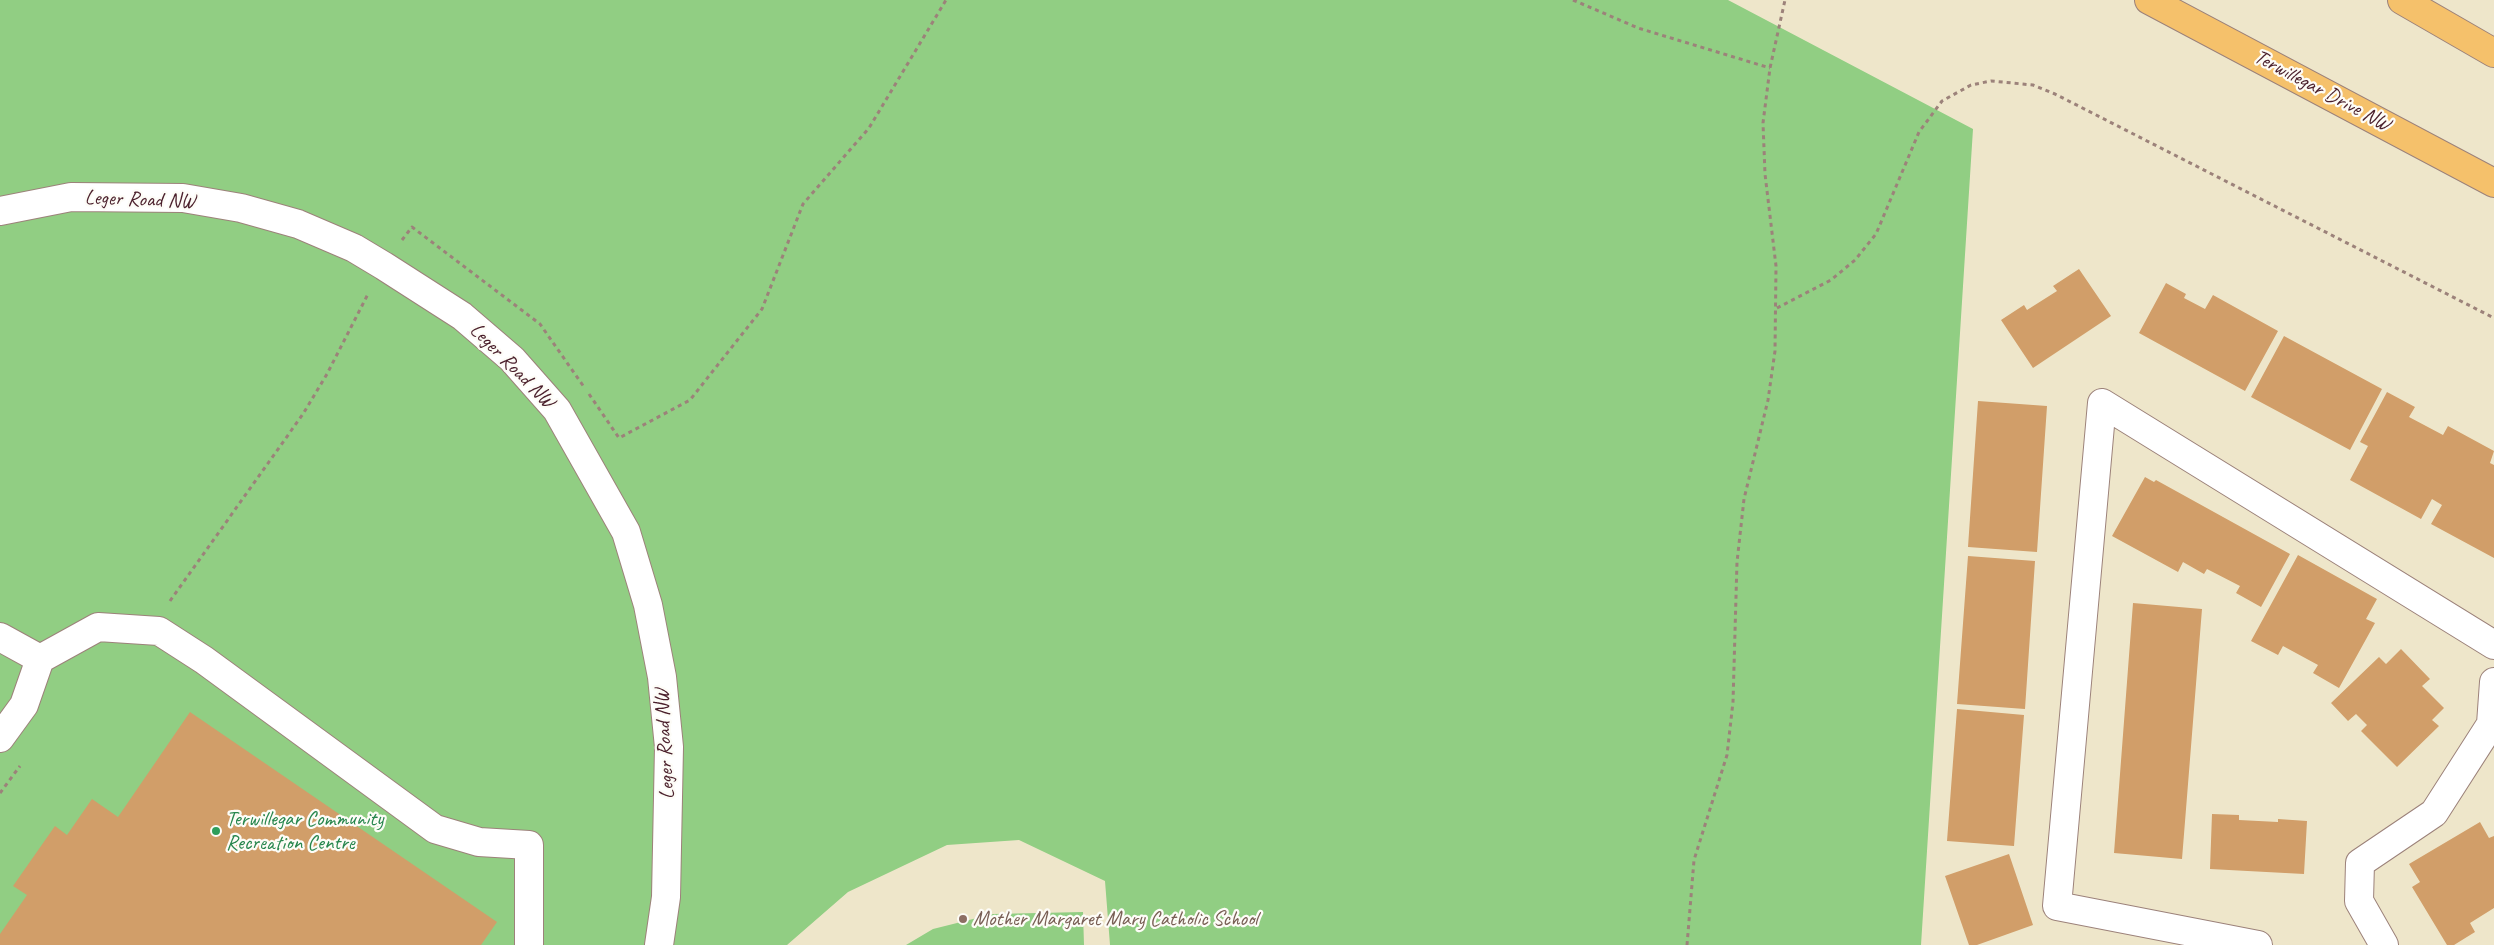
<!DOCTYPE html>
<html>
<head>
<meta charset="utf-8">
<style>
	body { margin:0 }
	canvas { display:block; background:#eee6ca }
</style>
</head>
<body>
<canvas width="2494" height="945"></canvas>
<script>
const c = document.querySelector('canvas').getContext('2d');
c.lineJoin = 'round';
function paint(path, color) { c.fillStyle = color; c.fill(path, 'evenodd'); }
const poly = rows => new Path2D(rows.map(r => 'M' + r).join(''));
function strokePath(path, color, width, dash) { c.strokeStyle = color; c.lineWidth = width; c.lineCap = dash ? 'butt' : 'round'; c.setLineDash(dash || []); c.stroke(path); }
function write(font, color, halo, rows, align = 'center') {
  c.font = font + ' Caveat,sans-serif'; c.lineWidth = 4.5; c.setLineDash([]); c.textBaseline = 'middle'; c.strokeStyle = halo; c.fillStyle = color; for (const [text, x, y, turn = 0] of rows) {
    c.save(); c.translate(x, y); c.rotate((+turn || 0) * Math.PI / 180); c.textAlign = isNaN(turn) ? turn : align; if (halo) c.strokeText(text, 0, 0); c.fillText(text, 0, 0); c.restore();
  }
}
paint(poly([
	[0,0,1728,0,1973,129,1921,945,1110,945,1105,881,1019,840,947,845,848,892,787,945,0,945],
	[1083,912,1084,945,906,945,933,929,993,914]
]), '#91ce83');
paint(poly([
	[2079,269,2111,316,2033,368,2001,320,2024,305,2027,310,2057,291,2053,286],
	[2166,283,2186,294,2184,298,2205,309,2213,295,2278,331,2245,391,2139,333],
	[2284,336,2382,389,2350,450,2251,397],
	[2387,392,2415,407,2409,417,2443,435,2448,426,2494,451,2490,463,2494,465,2494,558,2431,524,2442,505,2432,499,2421,519,2350,480,2368,446,2360,442],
	[1978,401,2047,406,2037,552,1968,547],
	[2145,477,2154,482,2156,480,2290,554,2261,607,2236,593,2240,586,2207,569,2204,574,2183,562,2178,572,2112,536],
	[2298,555,2377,599,2366,619,2375,623,2339,688,2313,673,2318,665,2283,646,2278,655,2251,641],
	[1968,556,2035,561,2025,709,1957,704],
	[2133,603,2202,609,2182,859,2114,853],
	[2401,649,2430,679,2422,686,2444,708,2432,720,2439,726,2397,767,2361,731,2367,725,2356,714,2348,721,2331,703,2379,657,2386,664],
	[1957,709,2024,715,2014,846,1947,841],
	[190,712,497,922,481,945,0,945,0,934,27,895,13,886,55,826,67,835,92,799,118,817],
	[2212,814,2239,815,2239,820,2278,822,2278,819,2307,821,2304,874,2210,869],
	[2480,822,2489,838,2494,836,2494,908,2470,923,2475,932,2454,945,2447,945,2412,887,2420,882,2409,864],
	[2009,854,2033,925,1977,945,1969,945,1945,876]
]), '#d19e69');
const minor = poly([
	[0,211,71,197,183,198,241,208,298,224,354,248,384,266,462,316,512,359,557,410,626,532,648,605,662,677,669,747,666,897,659,945],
	[0,637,40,659],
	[0,738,24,705,40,659,98,627,159,631,204,660,435,829,479,842,529,845,529,945],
	[2258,945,2057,906,2102,403,2494,645],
	[2384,945,2359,901,2360,863,2434,813,2491,724,2494,682]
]);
const major = poly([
	[2149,0,2494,183],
	[2402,0,2494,53]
]);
strokePath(minor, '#9c827a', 30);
strokePath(major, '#9c827a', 30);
strokePath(poly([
	[1573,0,1638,28,1770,68],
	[402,240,412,227,540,324,584,387],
	[1777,308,1831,280,1855,260,1876,234,1919,132,1942,101,1971,85,1991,81,2033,85,2055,94,2494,318],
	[589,394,619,438,690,400,762,309,803,204,869,128,946,0],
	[170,601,303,414,327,374,368,294],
	[0,793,20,766],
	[1687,945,1694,860,1727,755,1733,702,1737,562,1744,499,1768,400,1775,351,1776,266,1765,174,1763,123,1770,68,1785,0]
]), '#9c827a', 3, [4, 4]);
strokePath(minor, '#fff', 28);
strokePath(major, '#f5c16b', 28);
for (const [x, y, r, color] of [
	[216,831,5,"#2e9e5b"],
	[963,919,5,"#8d6e63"]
]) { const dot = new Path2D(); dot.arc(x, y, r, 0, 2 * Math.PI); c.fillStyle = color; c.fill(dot); strokePath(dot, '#fdfcf7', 2); }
write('21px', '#4a1f2b', '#fdfcf7', [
	["Terwillegar Drive NW",2322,91,28],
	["Leger Road NW",140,200,2],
	["Leger Road NW",512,366,45],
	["Leger Road NW",665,744,-93]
]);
write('21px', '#27864d', '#fdfcf7', [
	["Terwillegar Community",226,819],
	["Recreation Centre",226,843]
], 'left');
write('21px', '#785e54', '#fdfcf7', [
	["Mother Margaret Mary Catholic School",973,919]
], 'left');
</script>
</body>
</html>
